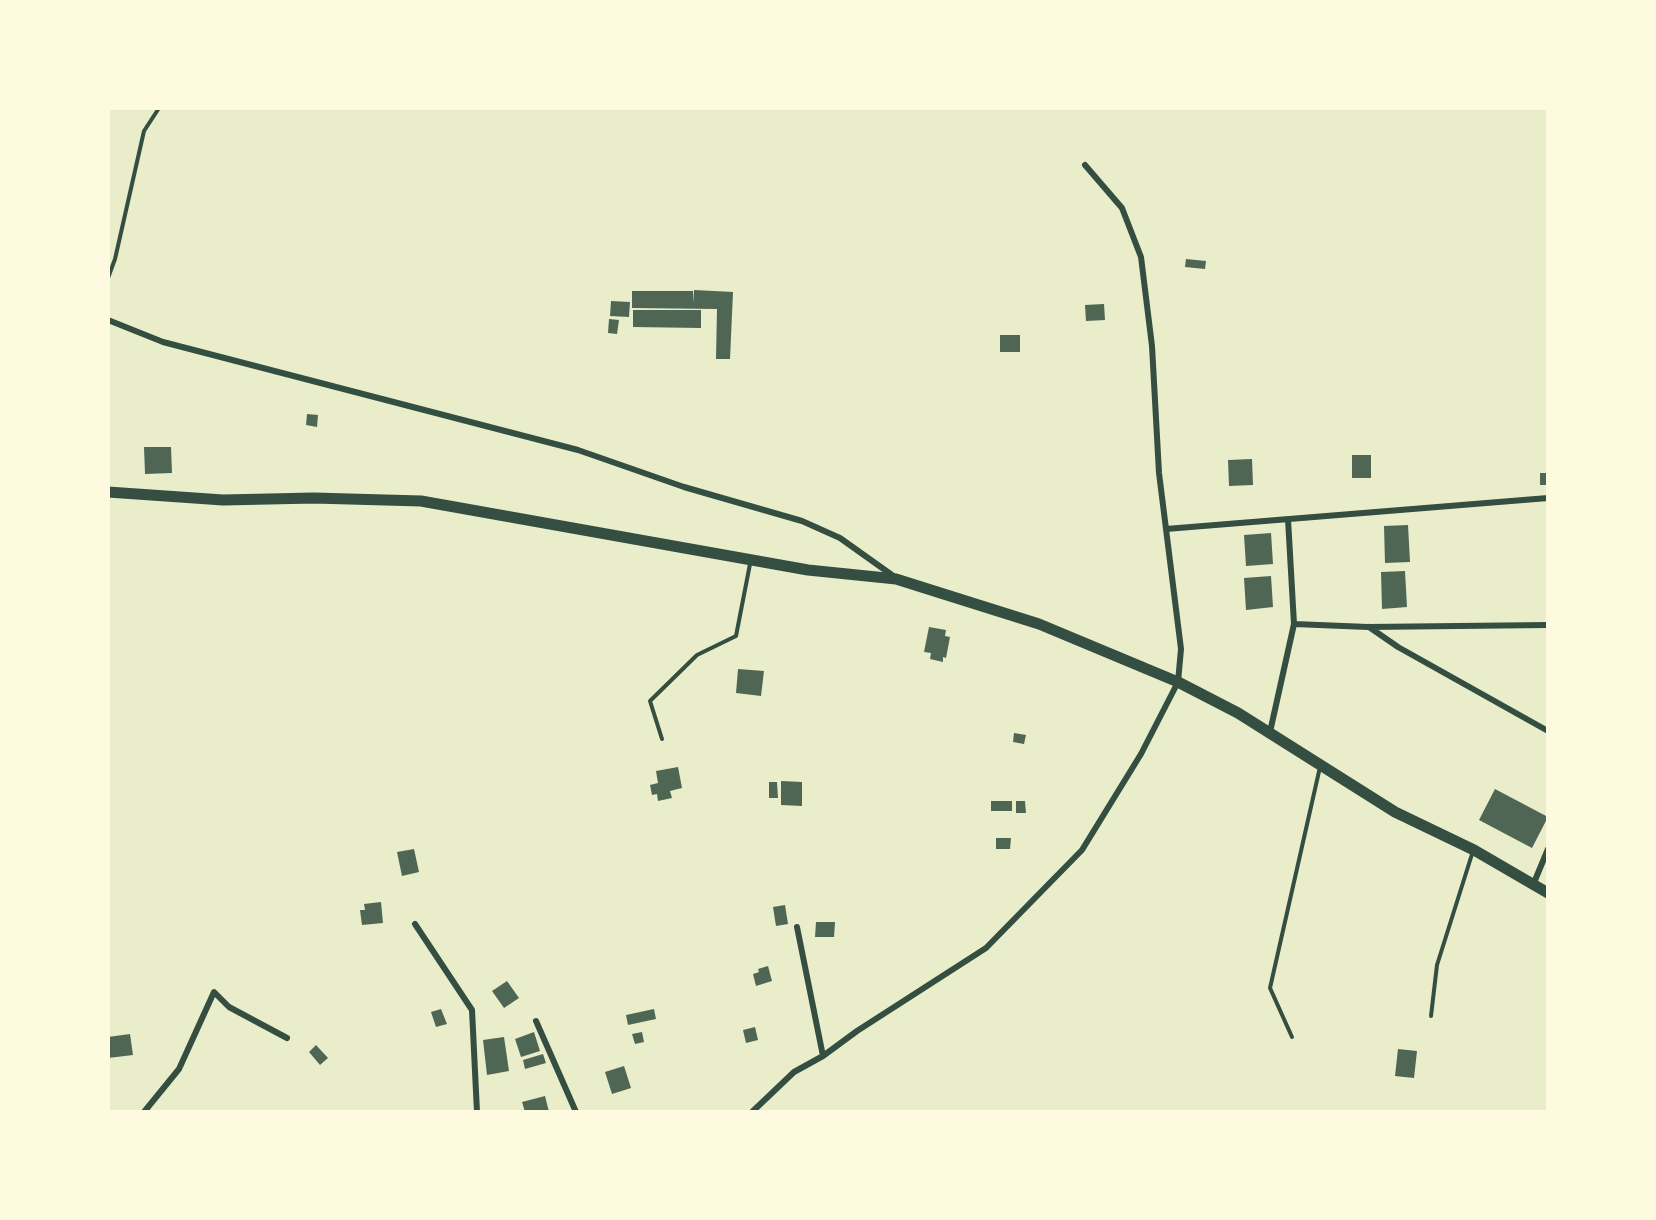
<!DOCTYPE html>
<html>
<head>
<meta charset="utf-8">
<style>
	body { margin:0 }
	#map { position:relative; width:1656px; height:1220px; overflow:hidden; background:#e9edc9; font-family:Inter,sans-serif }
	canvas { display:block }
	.frame { position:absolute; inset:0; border:110px solid #fefae0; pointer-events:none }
</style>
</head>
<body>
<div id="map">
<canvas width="1656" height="1220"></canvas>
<div class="frame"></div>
</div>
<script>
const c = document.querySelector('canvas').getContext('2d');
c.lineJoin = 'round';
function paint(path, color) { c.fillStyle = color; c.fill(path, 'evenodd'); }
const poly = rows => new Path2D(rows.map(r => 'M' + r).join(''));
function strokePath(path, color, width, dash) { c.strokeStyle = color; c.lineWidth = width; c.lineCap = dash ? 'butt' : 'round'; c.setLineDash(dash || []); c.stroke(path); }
paint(poly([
	[1186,259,1206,261,1205,269,1185,267],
	[694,290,733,292,730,359,716,359,717,309,632,308,632,291,693,291,694,303],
	[611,301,630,302,629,317,610,316],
	[1104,304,1105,320,1086,321,1085,305],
	[633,310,701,310,701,328,633,327],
	[609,319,619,320,617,334,608,333],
	[1000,335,1020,335,1020,352,1000,352],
	[307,414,318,415,317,427,306,425],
	[144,447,171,447,172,473,145,474],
	[1352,455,1371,455,1371,478,1352,478],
	[1252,459,1253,485,1229,486,1228,460],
	[1540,473,1548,473,1548,485,1540,485],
	[1408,525,1410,562,1385,563,1384,526],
	[1271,533,1273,564,1246,566,1244,535],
	[1405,571,1407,607,1382,609,1381,572],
	[1271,576,1273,607,1246,610,1244,578],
	[929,627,946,630,945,636,950,637,946,658,943,657,943,662,930,659,931,653,924,652],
	[738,669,764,671,761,696,736,693],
	[1014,733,1026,735,1024,744,1013,742],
	[678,767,682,788,670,791,672,798,658,801,657,794,652,795,650,785,658,783,656,771],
	[781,781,802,782,802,806,781,805],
	[769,782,777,782,778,798,769,798],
	[1495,789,1548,817,1532,848,1479,820],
	[991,801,1012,801,1012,811,991,811],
	[1016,801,1025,801,1026,813,1016,813],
	[996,838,1011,838,1010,849,996,849],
	[414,849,419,872,402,876,397,852],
	[381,902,383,923,362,925,360,910,365,910,364,904],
	[785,905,788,924,776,926,773,907],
	[816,922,835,922,834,937,815,937],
	[768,966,772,981,756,986,753,974,759,972,758,969],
	[507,981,519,998,504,1008,492,991],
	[441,1009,447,1024,436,1027,431,1012],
	[654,1009,656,1019,628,1025,626,1015],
	[755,1027,758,1040,746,1043,743,1030],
	[534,1032,540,1051,521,1057,515,1039],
	[642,1032,644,1042,635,1044,632,1034],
	[130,1034,133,1055,108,1058,108,1037],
	[504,1037,509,1071,487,1075,483,1040],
	[316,1045,328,1058,320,1065,309,1052],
	[1398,1049,1417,1051,1414,1078,1395,1076],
	[543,1054,546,1063,525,1069,523,1060],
	[624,1066,631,1088,612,1094,605,1072],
	[545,1096,549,1112,525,1112,522,1102]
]), '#4f6655');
strokePath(poly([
	[108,278,115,259,144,131,159,108],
	[662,739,650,701,697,655,736,636,750,564],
	[1431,1016,1437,965,1473,851],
	[1292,1037,1270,988,1320,767]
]), '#344e41', 4);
strokePath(poly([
	[108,320,163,342,578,450,684,487,802,521,840,538,892,575],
	[1166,529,1548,498],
	[1294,624,1368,627,1548,625],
	[1369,627,1398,647,1548,731],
	[1270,732,1294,624,1288,519],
	[1533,885,1548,849],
	[415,924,472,1010,477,1112],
	[797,927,823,1056],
	[536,1021,576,1112],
	[144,1112,179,1069,214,992,229,1007,287,1038],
	[752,1112,794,1072,823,1056,857,1031,986,948,1082,850,1141,754,1178,682,1181,649,1159,473,1152,346,1141,257,1122,208,1085,165]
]), '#344e41', 6);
strokePath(poly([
	[108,492,223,500,314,498,421,501,808,570,896,579,1039,624,1178,682,1238,713,1395,812,1474,850,1548,893]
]), '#344e41', 11);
</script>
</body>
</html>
